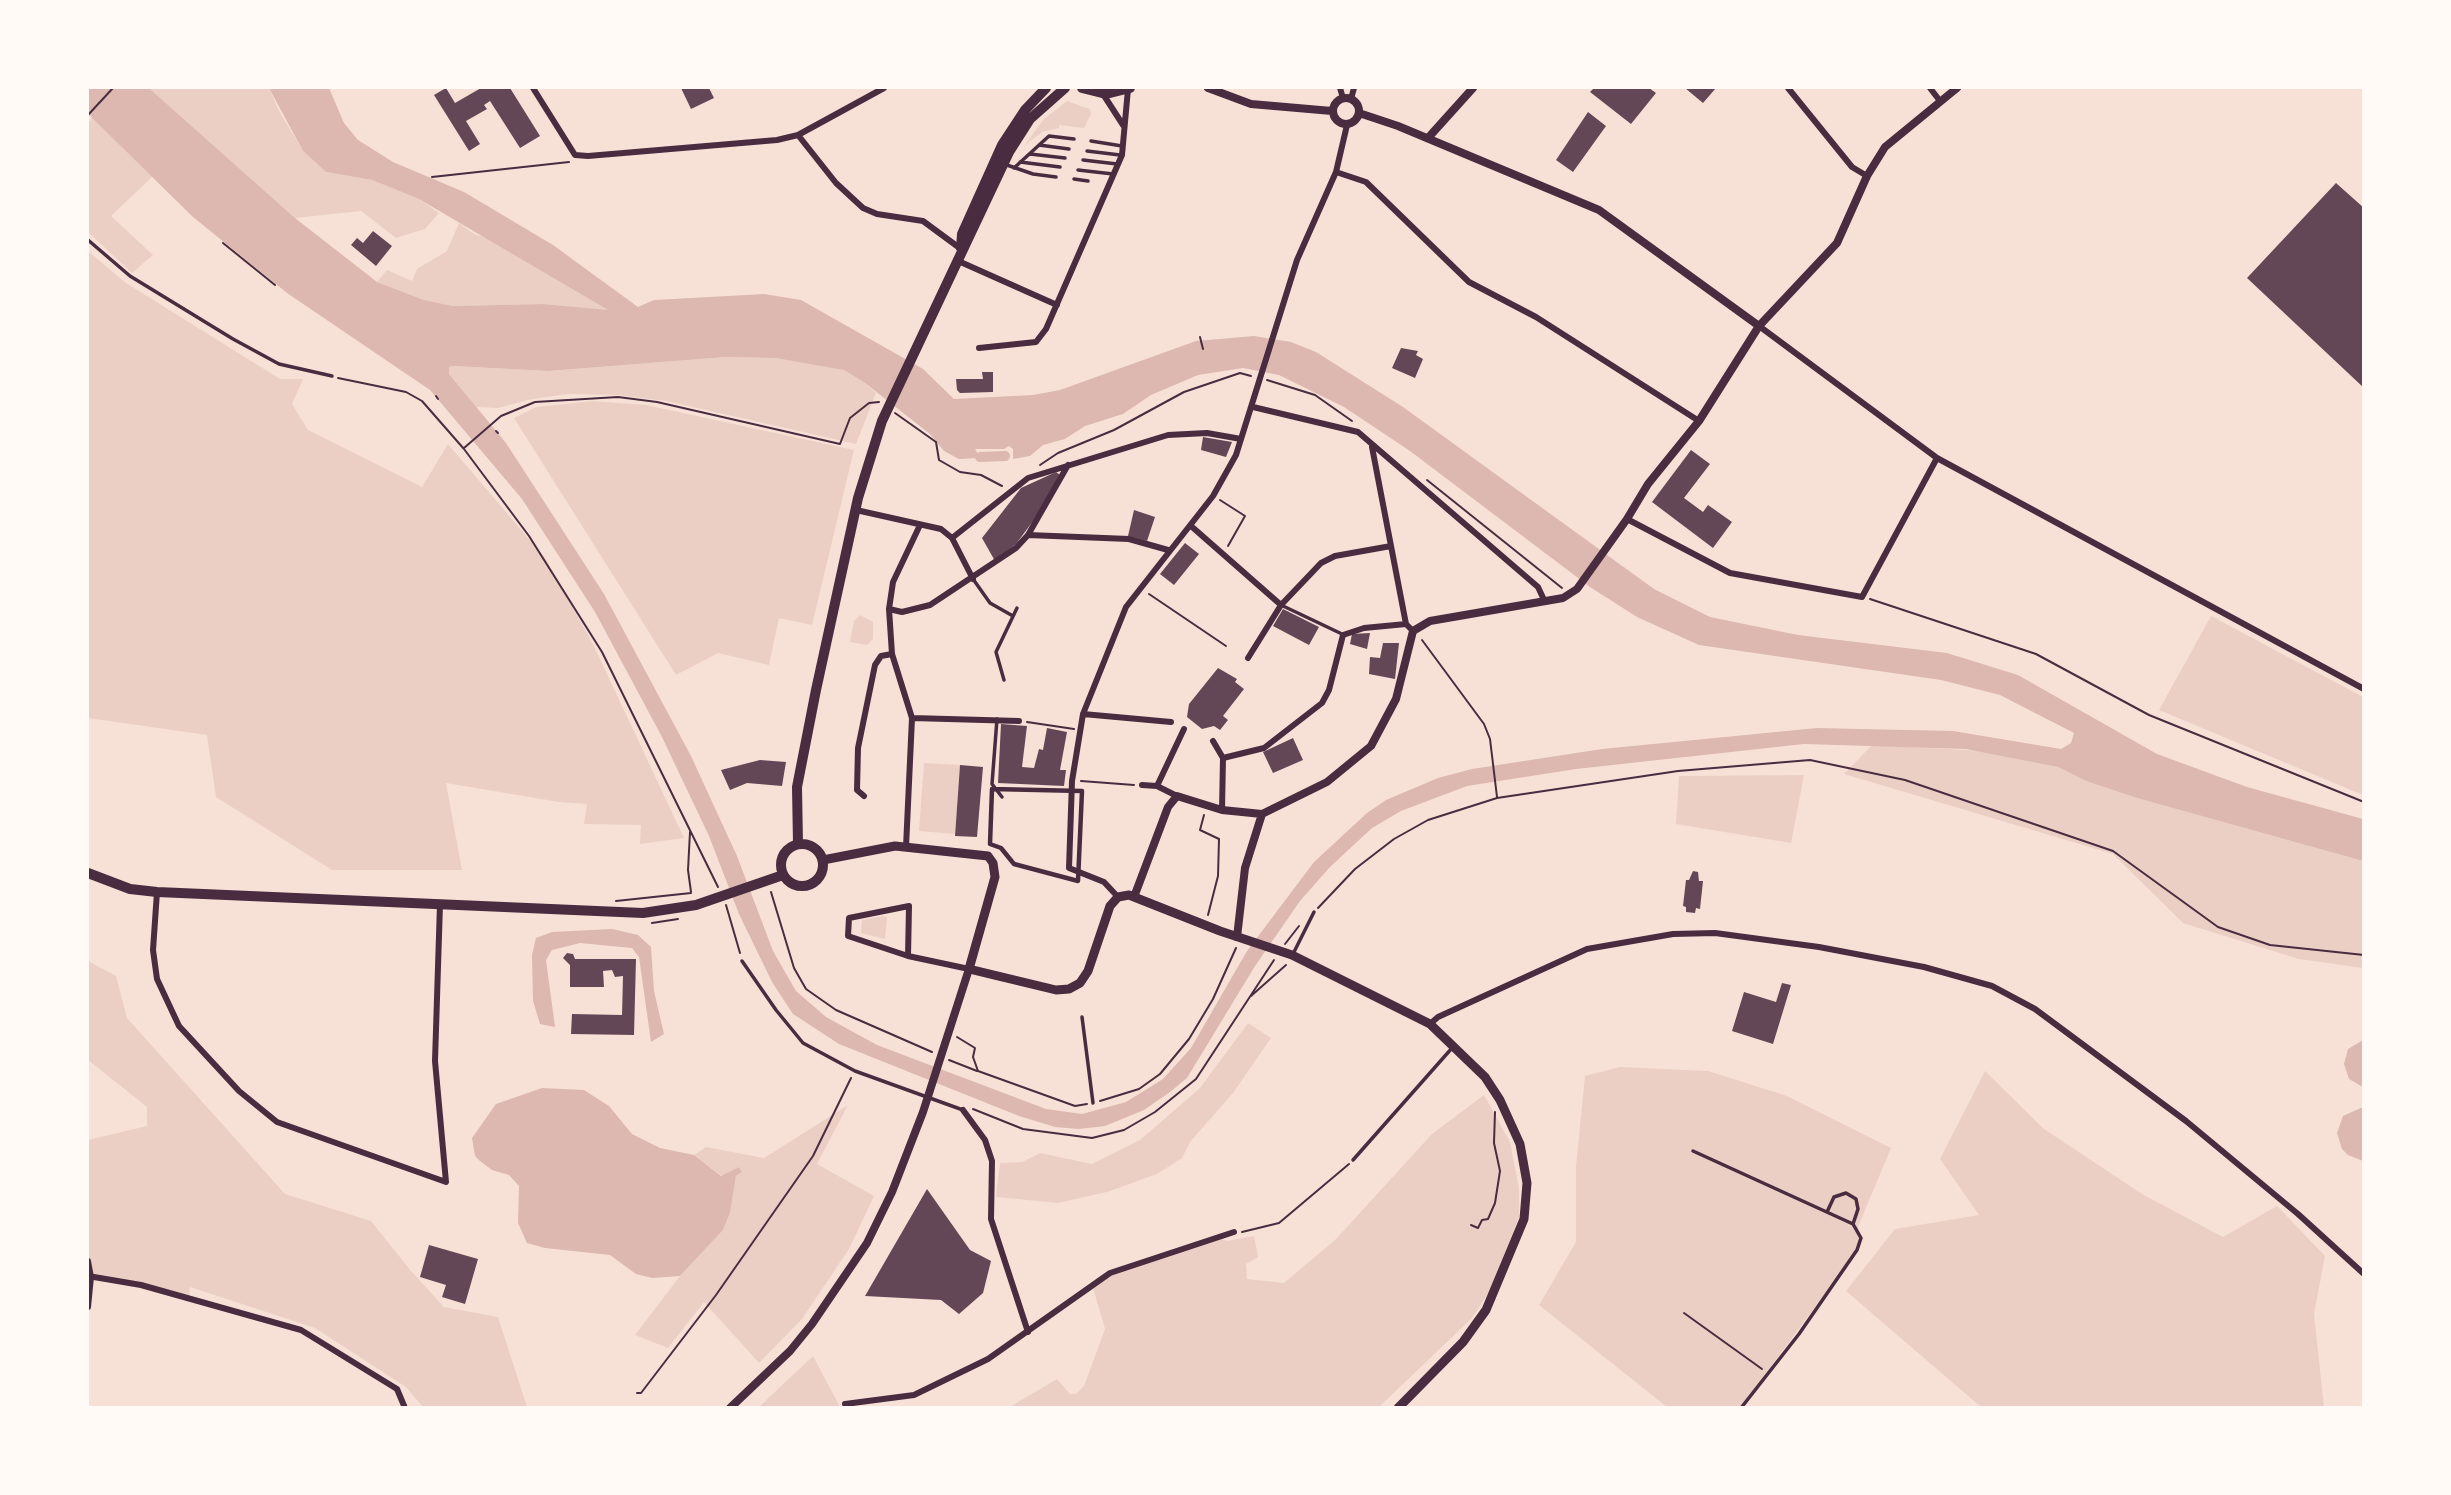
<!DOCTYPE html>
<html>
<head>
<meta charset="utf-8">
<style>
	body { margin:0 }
	#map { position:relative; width:2451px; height:1495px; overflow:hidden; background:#f7e1d7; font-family:"Sofia Sans Condensed",sans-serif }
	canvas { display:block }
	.frame { position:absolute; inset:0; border:89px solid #fffaf5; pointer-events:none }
</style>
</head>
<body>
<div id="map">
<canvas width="2451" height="1495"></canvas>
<div class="frame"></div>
</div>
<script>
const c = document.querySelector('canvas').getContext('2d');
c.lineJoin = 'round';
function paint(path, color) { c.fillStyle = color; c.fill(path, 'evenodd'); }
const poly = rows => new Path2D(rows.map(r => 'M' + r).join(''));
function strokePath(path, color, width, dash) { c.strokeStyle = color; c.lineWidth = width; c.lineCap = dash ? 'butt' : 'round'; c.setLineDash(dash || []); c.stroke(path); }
paint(poly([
	[149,88,269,88,279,111,303,151,326,172,372,180,419,199,439,213,425,229,396,238,361,211,295,218],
	[1067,101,1090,109,1091,114,1084,128,1059,125,1059,128,1042,132,1024,146,1044,119],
	[92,118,152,177,111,216,153,255,132,273,88,232,88,123],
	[459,223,474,234,490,239,610,311,543,304,453,306,424,300,377,282,387,270,412,281,417,269,447,251],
	[88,251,126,283,280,379,303,379,292,404,308,430,422,487,448,444,546,559,593,644,684,838,640,844,641,825,584,824,587,804,559,802,446,783,462,870,332,870,216,797,207,735,88,718],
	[726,357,775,358,823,366,844,370,865,383,876,393,856,444,666,401,618,395,568,394,532,399,498,408,476,407,449,374,449,367,454,366,548,371],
	[593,401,646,405,854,450,812,625,779,618,769,665,718,653,676,675,514,418,536,407],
	[860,615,873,622,873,639,867,645,850,642,854,621],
	[2211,616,2363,697,2363,795,2159,710],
	[1872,745,1986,751,2058,767,2086,781,2137,798,2363,861,2363,968,2299,959,2183,923,2113,854,1844,774],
	[924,763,960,765,955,834,919,831],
	[1804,775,1791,843,1676,824,1679,776],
	[883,916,887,917,885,939,861,933,862,920],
	[88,961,116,976,127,1018,285,1194,371,1221,411,1271,444,1307,498,1317,527,1407,423,1407,406,1387,315,1328,190,1287,189,1298,91,1277,88,1261,88,1140,147,1126,147,1107,88,1060],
	[1248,1023,1271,1038,1233,1093,1190,1142,1182,1158,1157,1174,1107,1192,1058,1203,996,1197,1000,1163,1022,1162,1040,1153,1092,1164,1140,1140,1200,1088],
	[1620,1067,1708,1071,1787,1096,1891,1148,1858,1227,1861,1238,1857,1250,1741,1407,1667,1407,1539,1305,1576,1242,1576,1166,1585,1076],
	[1985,1071,2044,1129,2142,1194,2223,1237,2277,1206,2325,1256,2314,1314,2324,1407,1981,1407,1846,1291,1895,1229,1979,1215,1940,1159],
	[1484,1095,1510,1142,1519,1188,1519,1217,1489,1292,1472,1318,1379,1407,1008,1408,1057,1379,1070,1394,1076,1394,1084,1386,1105,1329,1093,1288,1111,1275,1221,1239,1227,1241,1254,1236,1258,1257,1246,1264,1247,1279,1284,1283,1336,1239,1432,1134],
	[848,1105,817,1164,874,1196,849,1249,802,1319,759,1363,704,1302,668,1348,635,1335,680,1276,723,1230,730,1213,736,1176,742,1172,739,1167,722,1176,694,1155,706,1147,764,1158],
	[813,1356,840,1407,759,1407]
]), '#ebcfc5');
paint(poly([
	[88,88,149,88,295,218,377,282,424,300,453,306,543,304,608,310,419,199,372,180,326,172,303,151,269,88,329,88,344,123,358,140,393,162,464,192,553,245,638,307,654,300,764,294,801,300,923,369,954,399,1033,395,1060,390,1196,341,1254,336,1291,342,1316,352,1403,407,1654,589,1710,617,1798,635,1947,653,2018,675,2157,754,2247,787,2363,819,2363,861,2137,798,2086,781,2058,767,1966,749,1804,744,1576,769,1467,786,1401,811,1372,828,1330,867,1300,901,1255,966,1187,1078,1170,1092,1144,1110,1105,1126,1079,1129,1055,1127,1019,1116,839,1044,793,1014,772,982,739,914,709,836,662,737,595,612,522,499,430,390,287,293,193,217,92,118,88,112],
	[726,357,775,358,844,370,865,383,930,434,944,451,959,459,980,458,975,449,1004,449,1009,446,1013,449,1013,459,1030,456,1043,445,1065,439,1085,426,1123,414,1151,395,1198,375,1243,368,1279,375,1344,407,1410,451,1590,587,1637,617,1699,645,1941,680,2000,695,2074,733,2071,743,2061,749,1953,731,1817,728,1602,749,1472,769,1438,778,1386,800,1367,813,1314,862,1247,951,1191,1048,1163,1079,1126,1102,1082,1114,1046,1109,877,1045,826,1017,796,991,773,951,737,856,691,756,604,594,506,443,449,374,449,367,454,366,548,371],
	[612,929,638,935,651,947,654,991,664,1034,651,1042,639,957,632,948,580,943,552,950,546,960,555,1027,540,1024,533,1001,532,955,536,938,552,932],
	[2363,1040,2364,1087,2363,1087,2349,1079,2344,1064,2348,1049],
	[542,1088,584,1090,609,1106,632,1134,660,1148,694,1155,721,1176,739,1167,742,1172,736,1176,730,1213,723,1230,680,1276,652,1278,636,1274,610,1255,545,1248,527,1243,518,1223,519,1186,509,1175,492,1170,480,1161,475,1156,472,1138,496,1104],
	[2363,1107,2364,1107,2363,1161,2348,1155,2342,1149,2337,1133,2343,1116]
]), '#dcb8b0');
strokePath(poly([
	[980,457,1005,456]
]), '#dcb8b0', 10);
paint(poly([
	[446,88,455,103,481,88,510,88,540,136,520,148,490,101,484,105,487,109,466,121,480,144,469,151,434,95],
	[681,88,709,88,714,98,691,109],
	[1594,88,1649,88,1656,93,1631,124,1590,92],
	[1685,88,1716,88,1703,103],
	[1588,112,1606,126,1573,172,1556,160],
	[2336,183,2364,208,2364,388,2247,278],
	[373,231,392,246,376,266,351,245,357,238,363,243],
	[1401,348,1418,351,1416,355,1423,359,1415,378,1392,368],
	[982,372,993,372,993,392,960,393,957,390,956,379,983,379],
	[1203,437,1232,442,1226,457,1201,450],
	[1691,450,1710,464,1684,498,1703,512,1708,505,1732,522,1713,548,1652,502],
	[1056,472,1060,475,1036,517,1016,544,995,561,982,538,1021,488],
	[1134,510,1155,517,1147,541,1128,536],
	[1185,543,1199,554,1174,585,1160,574],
	[1283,609,1319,627,1309,645,1273,626],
	[1370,633,1367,649,1350,644,1352,634],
	[1383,643,1399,643,1395,679,1369,674,1370,657,1380,658],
	[1218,668,1237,679,1235,682,1244,689,1223,716,1228,720,1220,730,1214,726,1202,729,1187,717,1189,704],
	[1001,724,1027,726,1022,767,1034,768,1039,749,1043,750,1047,728,1067,732,1060,770,1066,770,1064,786,998,783],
	[1293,738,1303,760,1273,773,1263,752],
	[760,760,786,762,782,786,747,783,730,790,721,770],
	[960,765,983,767,977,837,955,836],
	[1693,871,1698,872,1699,881,1703,881,1700,909,1696,908,1695,913,1686,912,1686,907,1683,906,1686,880,1689,880],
	[567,953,573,954,575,959,636,959,634,1035,571,1034,572,1014,622,1015,623,976,615,977,612,970,603,971,604,987,570,987,570,965,563,958],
	[1782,983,1791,985,1773,1044,1732,1031,1744,992,1776,1002],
	[927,1189,970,1250,991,1261,983,1293,959,1314,941,1300,865,1296],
	[429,1245,478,1259,465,1304,442,1297,446,1285,420,1277]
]), '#644757');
strokePath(poly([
	[88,115,113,88],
	[432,177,569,162],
	[223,243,275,285],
	[1200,337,1203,349],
	[338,378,406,392,422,401,464,449,529,536,602,652,718,887],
	[1267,380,1315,395,1352,421],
	[436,396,438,399],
	[895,413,936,442,939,460,960,472,981,475,1002,486],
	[496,431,498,433],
	[464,448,501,416,535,402,618,397,657,402,840,444,850,418,869,403,879,402],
	[1040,465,1058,453,1114,430,1184,392,1240,373,1251,376],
	[1427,480,1562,588],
	[1220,500,1245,516,1228,546],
	[1149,594,1226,646],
	[1870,599,2036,654,2149,715,2364,802],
	[1422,640,1484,724,1490,739,1497,797],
	[1027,722,1074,729],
	[1081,781,1134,785],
	[1204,815,1200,830,1219,839,1218,876,1208,915],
	[690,832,688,870,691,892],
	[771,892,794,968,806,989,836,1010,932,1052],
	[616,901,691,893],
	[726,905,740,953],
	[1318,908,1355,869,1394,839,1428,820,1497,798,1678,771,1810,760,1905,780,2113,851,2218,927,2270,945,2364,955],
	[652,923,678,919],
	[1285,944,1299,926],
	[1251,996,1286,965],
	[957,1037,975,1048,973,1057,978,1071,1075,1106,1087,1104],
	[949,1060,977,1071],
	[1100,1101,1139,1089,1160,1074,1189,1039,1213,999,1236,948],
	[973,1109,1023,1129,1092,1138,1124,1130,1155,1112,1196,1079,1274,960],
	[1471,1225,1478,1228,1482,1220,1488,1219,1495,1203,1500,1171,1494,1143,1495,1112],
	[1242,1232,1279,1223,1349,1164],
	[1684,1313,1762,1369],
	[637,1393,641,1393,716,1295,813,1156,851,1078]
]), '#4a2c40', 2);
strokePath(poly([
	[1091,141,1122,146],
	[1039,145,1069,149],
	[1087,151,1120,155],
	[1030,154,1065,158],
	[1083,160,1117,164],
	[1020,162,1060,167],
	[1004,164,1033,174,1056,177],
	[1014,168,1049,136,1074,139],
	[1078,170,1113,174],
	[1074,179,1088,181],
	[88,240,130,276,233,339,279,364,332,376],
	[973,579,990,603,1013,616],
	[1281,605,1342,634],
	[1004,680,996,652,1017,608],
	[997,719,992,784,1002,797],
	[1293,954,1314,912],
	[742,961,776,1010,803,1043,855,1071,963,1110],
	[1082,1017,1093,1103],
	[1693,1151,1853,1224,1861,1238,1857,1250,1799,1334,1741,1408],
	[1353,1160,1452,1048],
	[1827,1212,1834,1197,1846,1193,1856,1199,1858,1209,1853,1224]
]), '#4a2c40', 3.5);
strokePath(poly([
	[992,789,1082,791,1078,881,1014,864,1001,848,990,844,992,789]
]), '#4a2c40', 4.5);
strokePath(poly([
	[533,88,575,155,588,156,777,140,798,135,884,88],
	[1340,88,1343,98],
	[1788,88,1852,167,1867,176],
	[1930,88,1940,101],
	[1103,94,1123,125],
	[1351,99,1354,88],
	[798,135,836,183,863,208,877,214,923,221,961,249],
	[1336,172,1366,182,1469,282,1536,317,1699,421],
	[956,260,1057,305],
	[1759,326,1937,458,2364,689],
	[979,348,1036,342,1046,329,1122,155,1128,89],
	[1253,407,1358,432,1538,587,1545,602],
	[1372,447,1406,624,1413,631],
	[856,510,941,529,952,538,973,579],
	[1627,519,1730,573,1862,597,1937,458],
	[1191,526,1281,605],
	[1028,535,1068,465],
	[952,538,1028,478,1168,435,1207,433,1241,439],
	[889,609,902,612,930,605,1016,548,1028,535,1129,539,1168,550],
	[1248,658,1281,605,1321,563,1335,556,1391,546],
	[1083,714,1171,722],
	[912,718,1019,721],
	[1213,741,1223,758,1222,810],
	[1223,758,1264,748,1322,703,1329,690,1343,635,1364,628,1406,624],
	[1142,785,1157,786,1177,796],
	[1157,786,1184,729],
	[864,796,857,790,858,748,875,665,881,656,892,654],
	[906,847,912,718,892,654,889,609,893,582,920,525],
	[157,892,153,950,157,979,179,1026,239,1091,277,1122,446,1182,435,1061,440,904],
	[1118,897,1104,882,1069,868,1072,781,1083,714,1126,607,1213,496,1236,455,1297,260,1336,172,1347,125],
	[908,956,909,906,849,918,848,936,908,956,969,969],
	[1430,1024,1438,1017,1587,949,1673,934,1715,933,1819,947,1924,967,1992,986,2035,1009,2186,1121,2298,1214,2364,1274],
	[963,1110,985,1140,992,1161,991,1219,1028,1332],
	[88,1261,91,1277,88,1307],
	[88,1276,141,1285,301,1330,397,1389,405,1408],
	[845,1404,914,1395,988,1359,1110,1273,1234,1232]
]), '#4a2c40', 6);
strokePath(poly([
	[1208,88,1251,104,1332,111],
	'1333 111a13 13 0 1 1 26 0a13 13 0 1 1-26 0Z',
	[1359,113,1398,126,1599,210,1759,326],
	[1428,138,1473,88],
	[1134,897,1168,807,1177,796,1222,810,1262,814],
	[1237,937,1245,868,1262,814,1327,782,1371,746,1396,699,1413,631,1430,621,1563,598,1577,589,1627,519,1648,484,1699,421,1759,326,1837,243,1867,176,1885,147,1957,88],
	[730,1408,790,1351,812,1324,867,1243,892,1192,923,1112,969,969]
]), '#4a2c40', 8);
strokePath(poly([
	[823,860,895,846,988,856,993,863,995,877,969,969,1056,990,1069,989,1080,983,1088,971,1110,906,1118,897,1129,895,1220,931,1292,955,1430,1024,1485,1077,1500,1100,1520,1144,1527,1183,1524,1219,1486,1310,1463,1342,1398,1408]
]), '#4a2c40', 9);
strokePath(poly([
	[1082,88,1106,94,1130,88],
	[961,248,962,234,1002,145,1025,110,1046,88],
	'781 865a21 21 0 1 1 42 0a21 21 0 1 1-42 0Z',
	[798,844,797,787,816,690,858,498,882,421,1009,152,1030,119,1065,88],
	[88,873,130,889,157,892,643,913,696,905,783,875]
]), '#4a2c40', 10);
</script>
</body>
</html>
